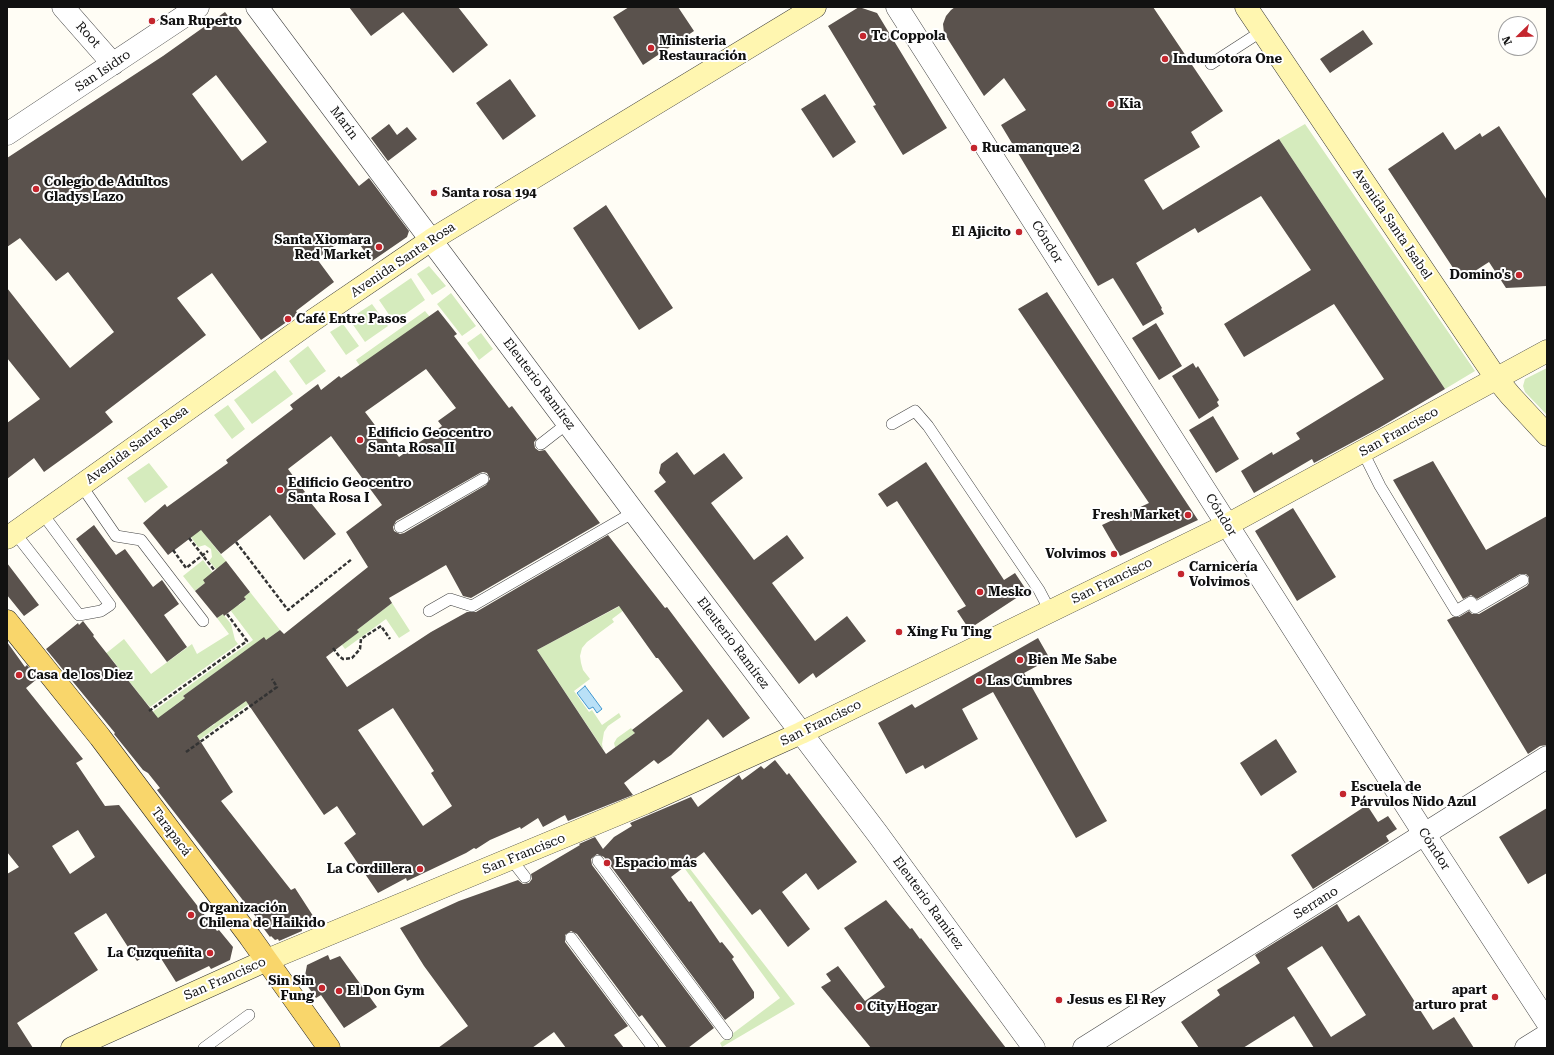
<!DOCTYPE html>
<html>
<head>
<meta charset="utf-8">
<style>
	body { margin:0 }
	#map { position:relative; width:1554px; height:1055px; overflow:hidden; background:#fffdf5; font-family:"Roboto Serif",serif }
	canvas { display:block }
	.frame { position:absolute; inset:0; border:8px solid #111; pointer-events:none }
	.north { position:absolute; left:1498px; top:16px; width:40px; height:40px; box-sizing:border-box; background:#fff; border:1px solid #a0a0a0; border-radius:50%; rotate:247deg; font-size:11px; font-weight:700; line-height:16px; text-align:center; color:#111 }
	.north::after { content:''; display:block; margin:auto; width:14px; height:18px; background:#c4262e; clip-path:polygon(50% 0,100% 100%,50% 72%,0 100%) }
</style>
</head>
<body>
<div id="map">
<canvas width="1554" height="1055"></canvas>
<div class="frame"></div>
<div class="north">N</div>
</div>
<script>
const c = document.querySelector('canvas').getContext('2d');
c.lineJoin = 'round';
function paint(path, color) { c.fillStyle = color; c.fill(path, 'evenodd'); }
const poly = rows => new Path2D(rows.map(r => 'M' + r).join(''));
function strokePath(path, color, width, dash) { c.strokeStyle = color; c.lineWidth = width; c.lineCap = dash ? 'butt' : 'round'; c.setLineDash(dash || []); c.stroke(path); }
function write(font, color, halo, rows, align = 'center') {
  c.font = font + ' "Roboto Serif",serif'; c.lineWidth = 4; c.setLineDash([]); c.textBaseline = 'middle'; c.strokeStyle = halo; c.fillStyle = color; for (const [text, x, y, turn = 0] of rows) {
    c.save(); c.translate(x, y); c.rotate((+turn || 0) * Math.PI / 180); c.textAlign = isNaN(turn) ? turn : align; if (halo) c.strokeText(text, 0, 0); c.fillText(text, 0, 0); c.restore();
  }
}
paint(poly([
	[1305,124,1475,371,1445,389,1279,139],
	[429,266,446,286,432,295,417,274],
	[411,278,425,300,394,322,379,300],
	[451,293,476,326,462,336,437,304],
	[372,304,388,326,365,342,349,319],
	[425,311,430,317,360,366,356,360],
	[343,324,359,346,346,355,330,332],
	[481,333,493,349,479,360,467,343],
	[308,346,326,371,306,385,289,361],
	[1547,368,1547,415,1525,392,1523,386,1525,379],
	[275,370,293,394,252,424,234,400],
	[228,405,245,429,232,439,214,415],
	[149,463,168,487,145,503,127,478],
	[199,527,229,565,217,570,209,561,212,557,211,549,205,545,198,547,191,537],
	[203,560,213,573,205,583,195,591,183,576],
	[250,592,280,630,266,640,264,638,183,696,185,698,170,709,173,713,161,723,151,713,253,640,231,611,232,610,230,608,237,603,239,605,246,599,244,597],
	[392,603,410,631,399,638,386,619,345,649,342,645,358,632,357,630],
	[622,605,624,610,612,619,614,622,587,642,582,648,580,656,581,663,583,670,590,679,574,691,589,712,592,710,602,725,619,713,621,717,608,726,604,732,602,744,603,749,537,650],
	[223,614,231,624,235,640,238,644,150,707,144,700,142,702,140,695,121,671,111,658,104,655,124,639,151,674,192,644,197,654,229,634,217,618],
	[267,691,184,751,182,725,206,727,207,729,215,724,213,721,238,707,236,705],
	[631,728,635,733,616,747,616,751,614,743,617,738],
	[646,816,687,865,795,1004,722,1047,720,1043,780,998]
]), '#d5ebbd');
const water = poly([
	[585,686,602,709,597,713,593,707,589,709,577,693,585,686]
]);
paint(water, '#b9e0f7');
strokePath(water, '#3f96cf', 1);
paint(poly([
	[349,7,458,7,488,45,453,73,403,12,371,36],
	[629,7,678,7,694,31,643,65,613,17],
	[859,7,877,13,947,128,903,155,873,106,876,105,828,26],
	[955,7,1153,7,1223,111,1191,132,1200,147,1144,180,1163,210,1279,139,1445,389,1379,428,1314,463,1312,459,1254,493,1241,471,1272,452,1273,455,1300,439,1296,433,1384,379,1334,304,1244,357,1224,324,1311,270,1261,196,1198,233,1195,228,1136,263,1162,308,1161,309,1164,314,1143,326,1113,278,1098,286,1001,125,1026,110,1004,78,984,96,944,33,943,24,946,16,951,10],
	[225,12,359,186,369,178,409,231,407,237,372,261,351,233,317,259,334,282,296,311,298,314,261,340,212,273,177,298,206,335,105,412,113,422,94,436,44,472,34,458,7,479,7,423,40,399,7,358,7,288,70,368,114,332,68,272,56,281,20,238,7,247,7,158,163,56],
	[216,75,267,142,242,161,192,94],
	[1363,30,1373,44,1330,73,1320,59],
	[510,79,536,116,503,140,476,103],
	[825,94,856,142,833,158,801,109],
	[389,124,397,135,407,127,417,139,388,161,371,138],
	[1499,126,1547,200,1547,286,1506,288,1489,262,1461,280,1388,169,1443,132,1455,150,1480,133,1482,137],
	[606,205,673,308,639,330,573,228],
	[1047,292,1198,520,1120,556,1102,525,1149,503,1018,309],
	[438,310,457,334,454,336,509,408,512,406,537,439,534,442,535,448,539,451,545,450,600,523,471,598,463,596,446,565,389,598,392,603,357,630,359,632,326,657,347,687,431,632,467,612,476,612,608,535,665,608,667,607,750,718,723,738,708,719,671,755,658,764,654,760,624,783,633,795,568,821,565,815,543,827,538,818,521,829,520,827,490,840,476,849,474,848,466,853,407,881,406,878,378,893,344,843,356,834,337,806,324,815,246,701,197,736,233,792,221,801,291,890,295,888,317,922,302,928,302,931,279,941,278,939,275,940,271,936,270,937,255,917,256,917,157,790,160,788,148,773,143,770,114,734,115,733,46,649,78,623,79,625,83,621,94,635,93,636,158,718,185,698,183,696,264,637,266,640,280,630,284,634,368,567,346,532,382,505,331,436,288,469,305,492,303,493,336,534,304,560,270,515,221,554,201,530,168,555,143,523,165,504,167,507,228,463,226,460,293,409,290,405,318,384,321,390,339,376,341,378],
	[426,369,456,408,438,421,442,426,399,457,365,412],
	[483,472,487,473,490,479,486,485,404,533,400,534,394,531,393,527,396,521,480,473],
	[619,606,656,658,658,658,683,691,632,730,635,733,606,754,537,650],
	[393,708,434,771,431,773,452,806,423,826,358,730],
	[1156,323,1182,366,1159,380,1132,338],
	[1193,363,1196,368,1198,366,1219,400,1217,402,1219,406,1199,419,1172,376],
	[1213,416,1239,459,1216,473,1189,430],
	[677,452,694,475,724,453,743,478,711,503,754,560,787,535,804,558,772,583,815,641,847,616,866,641,816,678,813,673,799,684,654,491,666,482,659,473,661,464],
	[1433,461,1486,550,1547,516,1547,745,1540,746,1528,754,1447,620,1453,617,1459,617,1469,611,1472,614,1479,614,1527,586,1529,583,1529,577,1526,574,1520,574,1477,599,1471,595,1463,599,1393,480],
	[926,462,1004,580,1015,573,1027,591,969,629,957,611,966,606,897,501,887,507,878,494],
	[1293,508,1336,577,1297,601,1255,531],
	[94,525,116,555,125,549,153,587,162,580,179,604,164,615,187,647,167,662,76,539],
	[226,561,250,592,244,597,246,599,224,616,223,614,217,618,195,591,205,583,203,580],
	[7,563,39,605,24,616,7,595],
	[1038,638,1050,659,1024,673,1107,821,1076,838,993,692,962,709,978,739,925,769,923,765,906,774,878,723,912,704,915,708],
	[7,642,25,667,27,665,37,679,26,688,83,759,76,763,105,806,119,805,217,931,219,930,233,947,230,960,211,969,209,966,176,982,155,949,137,961,106,913,74,933,98,970,17,1023,33,1048,7,1048,7,874,19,867,7,852],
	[78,830,95,857,70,874,52,846],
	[1276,739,1297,772,1261,796,1240,763],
	[775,760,787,775,789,773,857,862,818,890,806,873,782,892,810,929,788,947,760,909,752,915,704,852,671,877,689,902,691,901,720,943,722,942,734,957,732,959,754,992,754,998,725,1020,604,857,597,854,591,859,592,865,714,1028,688,1048,667,1048,642,1015,639,1017,577,934,571,931,565,935,565,942,628,1026,614,1035,624,1048,566,1048,554,1032,532,1048,438,1048,468,1026,424,966,400,928,459,901,518,880,523,884,529,883,532,879,531,874,580,845,579,844,595,837,603,849,614,837,632,826,630,823,691,797,698,807,739,775,742,780,761,766,764,769],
	[1367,805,1378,822,1388,816,1397,829,1386,836,1389,841,1313,889,1291,855],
	[1547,808,1547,873,1528,884,1499,837],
	[886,900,910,929,912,928,920,939,921,938,1006,1048,871,1048,821,987,831,981,826,974,838,966,865,1001,885,987,844,928],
	[1337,904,1348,922,1359,915,1433,1030,1454,1017,1474,1048,1314,1048,1294,1016,1243,1048,1199,1048,1181,1022,1220,995,1217,990,1260,963,1255,955],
	[1322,946,1366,1015,1331,1037,1287,968],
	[328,955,330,960,340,956,377,1007,344,1028,321,995,316,998,304,981,307,965]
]), '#5a524d');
const service = poly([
	[1211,64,1262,31],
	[892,424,915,411,928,426,1039,590,1050,611],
	[541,444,568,423],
	[1363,452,1380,486,1456,611,1471,602,1475,608,1523,580],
	[81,485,116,536,141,540,203,621],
	[400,527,483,479],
	[15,533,79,615,101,611,110,605,42,513],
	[429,611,450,599,472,606,634,512],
	[511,859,525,877],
	[598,861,727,1034],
	[571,938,653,1048],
	[204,1048,249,1015]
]);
const minor = poly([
	[63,7,113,64],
	[897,7,1425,835,1547,1022],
	[7,134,198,7],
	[1084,1048,1547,757],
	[1526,1048,1547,1035]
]);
const tertiary = poly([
	[257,7,634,512,877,833,1034,1048]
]);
const secondary = poly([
	[1246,7,1496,378,1510,395,1547,435],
	[7,538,312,321,431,240,815,7],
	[72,1048,267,960,645,803,801,733,1227,525,1547,351]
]);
const primary = poly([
	[7,621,100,737,250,937,329,1048]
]);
strokePath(service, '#444', 12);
strokePath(minor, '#444', 23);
strokePath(tertiary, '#444', 23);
strokePath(secondary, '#333', 23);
strokePath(primary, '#222', 23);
strokePath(poly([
	[189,538,215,571],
	[236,542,288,610,352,559],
	[173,550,186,568,208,551],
	[333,648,339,656,343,659,352,658,360,649,361,639,381,626,390,639],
	[149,711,247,641,227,614],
	[186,752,277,687,272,679]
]), '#333', 2.5, [4, 2]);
strokePath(service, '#fff', 11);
strokePath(minor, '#fff', 22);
strokePath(tertiary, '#fff', 22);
strokePath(secondary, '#fff6b0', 22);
strokePath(primary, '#f9d66b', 22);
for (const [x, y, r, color] of [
	[152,21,4,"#c4262e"],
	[863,36,4,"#c4262e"],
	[651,48,4,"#c4262e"],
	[1165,59,4,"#c4262e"],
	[1111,104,4,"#c4262e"],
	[974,148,4,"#c4262e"],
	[36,189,4,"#c4262e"],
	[434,193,4,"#c4262e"],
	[1019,232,4,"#c4262e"],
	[379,247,4,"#c4262e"],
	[1519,275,4,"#c4262e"],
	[288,319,4,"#c4262e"],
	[360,440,4,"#c4262e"],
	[280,490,4,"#c4262e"],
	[1188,515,4,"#c4262e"],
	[1114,554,4,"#c4262e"],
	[1181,574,4,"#c4262e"],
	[980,592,4,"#c4262e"],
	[899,632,4,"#c4262e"],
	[1020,660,4,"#c4262e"],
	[19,675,4,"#c4262e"],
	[979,681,4,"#c4262e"],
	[1343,794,4,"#c4262e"],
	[607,863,4,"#c4262e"],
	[420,869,4,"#c4262e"],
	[191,915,4,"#c4262e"],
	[210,953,4,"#c4262e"],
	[322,988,4,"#c4262e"],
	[339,991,4,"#c4262e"],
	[1495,997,4,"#c4262e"],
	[1059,1000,4,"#c4262e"],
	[859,1007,4,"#c4262e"]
]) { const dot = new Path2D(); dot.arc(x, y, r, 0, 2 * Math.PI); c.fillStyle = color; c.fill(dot); strokePath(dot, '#fff', 1.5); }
write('bold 13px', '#111', '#fff', [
	["San Ruperto",160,21],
	["Tc Coppola",871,36],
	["Ministeria",659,41],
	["Restauración",659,56],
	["Indumotora One",1173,59],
	["Kia",1119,104],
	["Rucamanque 2",982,148],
	["Colegio de Adultos",44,182],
	["Gladys Lazo",44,197],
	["Santa rosa 194",442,193],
	["El Ajicito",1011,232,"right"],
	["Santa Xiomara",371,240,"right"],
	["Red Market",371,255,"right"],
	["Domino's",1511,275,"right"],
	["Café Entre Pasos",296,319],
	["Edificio Geocentro",368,433],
	["Santa Rosa II",368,448],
	["Edificio Geocentro",288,483],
	["Santa Rosa I",288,498],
	["Fresh Market",1180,515,"right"],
	["Volvimos",1106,554,"right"],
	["Carnicería",1189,567],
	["Volvimos",1189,582],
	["Mesko",988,592],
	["Xing Fu Ting",907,632],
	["Bien Me Sabe",1028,660],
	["Casa de los Diez",27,675],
	["Las Cumbres",987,681],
	["Escuela de",1351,787],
	["Párvulos Nido Azul",1351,802],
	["Espacio más",615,863],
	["La Cordillera",412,869,"right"],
	["Organización",199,908],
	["Chilena de Haikido",199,923],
	["La Cuzqueñita",202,953,"right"],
	["Sin Sin",314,981,"right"],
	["Fung",314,996,"right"],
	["apart",1487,990,"right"],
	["arturo prat",1487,1005,"right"],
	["El Don Gym",347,991],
	["Jesus es El Rey",1067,1000],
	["City Hogar",867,1007]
], 'left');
write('13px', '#111', '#fff', [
	["Root",88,35,48],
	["San Isidro",103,71,-34],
	["Marín",344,123,53],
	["Avenida Santa Isabel",1392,224,56],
	["Cóndor",1047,242,58],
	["Avenida Santa Rosa",403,260,-34],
	["Eleuterio Ramírez",539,384,53],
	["San Francisco",1399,432,-29],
	["Avenida Santa Rosa",137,445,-36],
	["Cóndor",1221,515,58],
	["San Francisco",1112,581,-26],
	["Eleuterio Ramírez",733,643,53],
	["San Francisco",821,723,-26],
	["Tarapacá",171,832,53],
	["Cóndor",1434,849,57],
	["San Francisco",524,854,-22],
	["Eleuterio Ramírez",928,903,54],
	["Serrano",1316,903,-32],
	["San Francisco",225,979,-24]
]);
</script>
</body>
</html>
